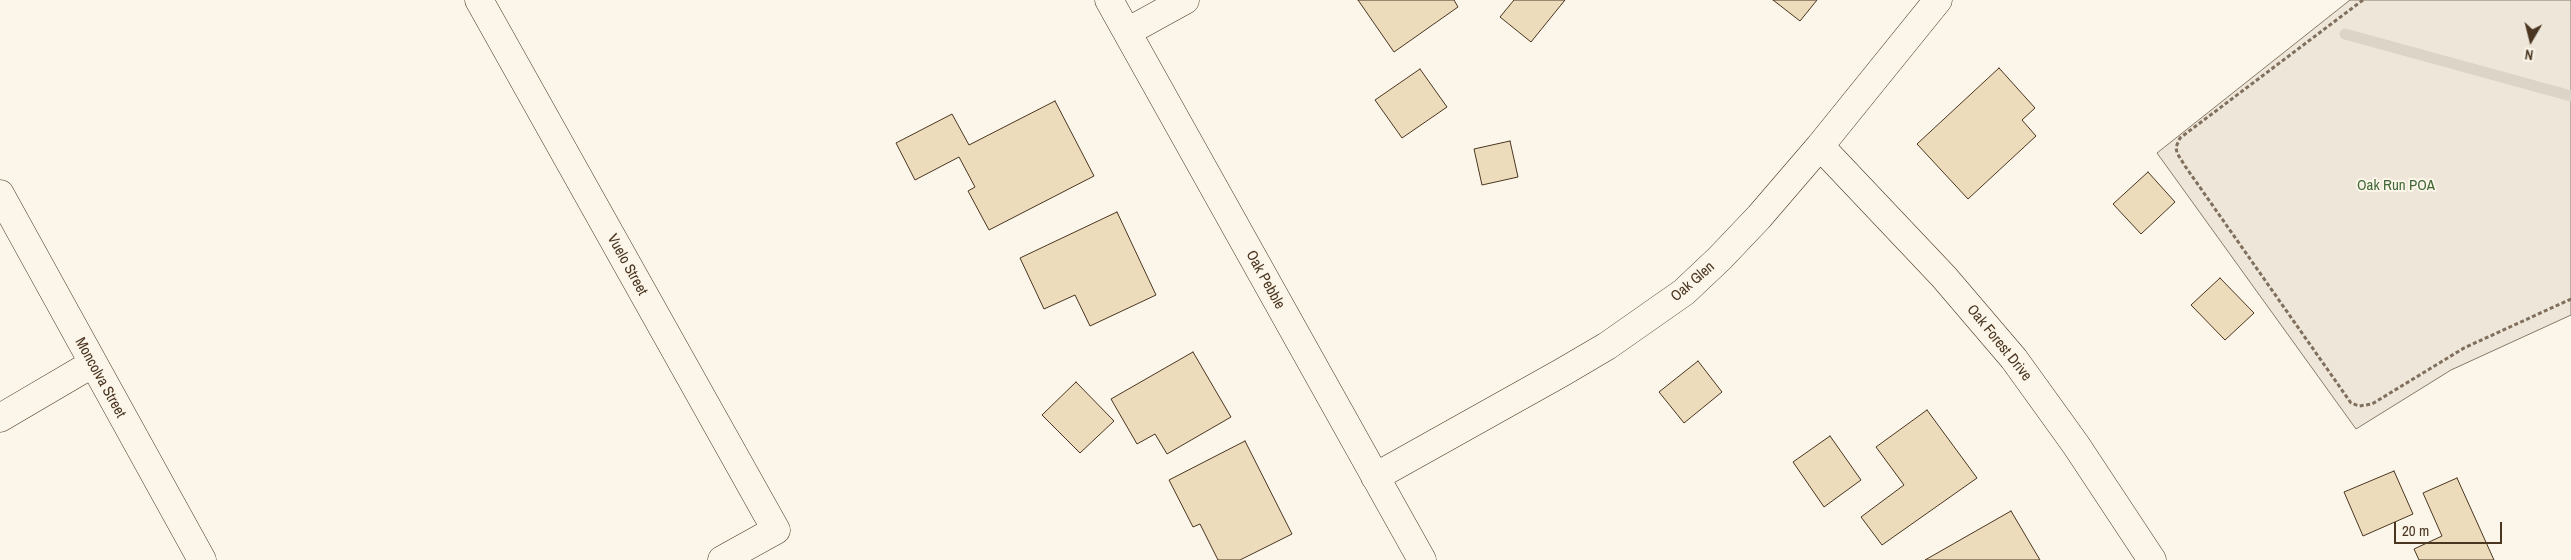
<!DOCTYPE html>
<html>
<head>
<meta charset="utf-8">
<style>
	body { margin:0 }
	#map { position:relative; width:2571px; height:560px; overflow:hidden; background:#fbf6e9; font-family:"Archivo Narrow",sans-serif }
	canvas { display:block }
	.north { position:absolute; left:2506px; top:15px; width:50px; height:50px; -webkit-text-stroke:4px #fbf6e9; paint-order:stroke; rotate:188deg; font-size:14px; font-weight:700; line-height:20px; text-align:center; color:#4a3520 }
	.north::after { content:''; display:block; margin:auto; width:18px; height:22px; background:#4a3520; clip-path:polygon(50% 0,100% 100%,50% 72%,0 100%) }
	.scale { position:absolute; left:2394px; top:522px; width:108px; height:22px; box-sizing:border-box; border:2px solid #4a3520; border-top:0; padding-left:6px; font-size:15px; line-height:18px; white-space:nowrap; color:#4a3520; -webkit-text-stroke:4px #fbf6e9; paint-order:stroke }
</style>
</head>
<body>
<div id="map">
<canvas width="2571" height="560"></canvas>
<div class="north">N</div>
<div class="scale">20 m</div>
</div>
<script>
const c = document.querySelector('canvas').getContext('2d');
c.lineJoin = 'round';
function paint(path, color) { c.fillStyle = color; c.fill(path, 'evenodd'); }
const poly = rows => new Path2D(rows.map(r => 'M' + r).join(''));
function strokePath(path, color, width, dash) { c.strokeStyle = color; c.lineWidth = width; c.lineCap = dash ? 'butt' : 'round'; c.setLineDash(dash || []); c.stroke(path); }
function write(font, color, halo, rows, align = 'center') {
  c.font = font + ' "Archivo Narrow",sans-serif'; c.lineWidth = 4; c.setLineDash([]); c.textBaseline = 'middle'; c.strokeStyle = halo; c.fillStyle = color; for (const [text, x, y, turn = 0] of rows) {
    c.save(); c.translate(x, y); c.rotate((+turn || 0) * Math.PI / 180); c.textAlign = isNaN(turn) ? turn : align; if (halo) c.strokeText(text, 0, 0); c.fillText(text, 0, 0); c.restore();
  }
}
const green = poly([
	[2350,0,2571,0,2571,315,2451,370,2356,429,2157,153,2350,0]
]);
paint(green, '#ede6d9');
strokePath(green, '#887966', 1);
strokePath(poly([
	[2345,34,2571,96]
]), '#dcd4c6', 11);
const building = poly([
	[1358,0,1454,0,1458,7,1394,52,1358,0],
	[1514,0,1565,0,1531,42,1500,17,1514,0],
	[1773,0,1817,0,1800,21,1773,0],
	[1999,68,2035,108,2022,120,2036,136,1968,199,1917,144,1999,68],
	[1420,69,1447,107,1402,138,1375,100,1420,69],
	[1055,101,1094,176,989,230,968,191,975,187,959,157,915,180,896,143,952,114,969,145,1055,101],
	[1510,141,1518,177,1482,185,1474,149,1510,141],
	[2148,172,2175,202,2141,234,2113,204,2148,172],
	[1117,212,1156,295,1090,326,1075,295,1044,309,1020,258,1117,212],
	[2220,278,2254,313,2225,340,2191,305,2220,278],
	[1193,352,1231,417,1167,454,1155,434,1137,444,1111,399,1193,352],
	[1698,361,1722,392,1684,423,1659,392,1698,361],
	[1076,382,1114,421,1080,453,1042,415,1076,382],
	[1927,410,1977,478,1882,545,1861,517,1904,485,1876,447,1927,410],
	[1830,436,1861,480,1824,507,1793,462,1830,436],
	[1245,441,1292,534,1240,560,1218,560,1200,524,1193,527,1169,480,1245,441],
	[2394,471,2413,514,2363,536,2344,492,2394,471],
	[2457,478,2494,560,2419,560,2414,549,2442,536,2423,493,2457,478],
	[2011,511,2040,560,1925,560,2011,511]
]);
paint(building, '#ecdcbc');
strokePath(building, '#4a3520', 1);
const minor = poly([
	[479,0,776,530,722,560],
	[1109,0,1422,560],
	[1127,32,1185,0],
	[1820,146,1944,277,2014,359,2076,445,2152,560],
	[0,194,202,560],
	[0,418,92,364],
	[1375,477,1561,373,1607,346,1684,292,1720,258,1759,217,1820,146,1938,0]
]);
strokePath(minor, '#4a3520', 29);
strokePath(poly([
	[2363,0,2180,138,2176,147,2177,153,2185,166,2351,403,2359,406,2372,404,2464,348,2571,299]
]), '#7f6f5c', 3, [4, 2.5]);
strokePath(minor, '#fbf6e9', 28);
write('15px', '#436837', '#fbf6e9', [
	["Oak Run POA",2396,186]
]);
write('15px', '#4a3520', '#fbf6e9', [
	["Vuelo Street",627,265,61],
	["Oak Pebble",1265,280,61],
	["Oak Glen",1693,282,-41],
	["Oak Forest Drive",1999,343,51],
	["Moncolva Street",100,378,61]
]);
</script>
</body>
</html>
